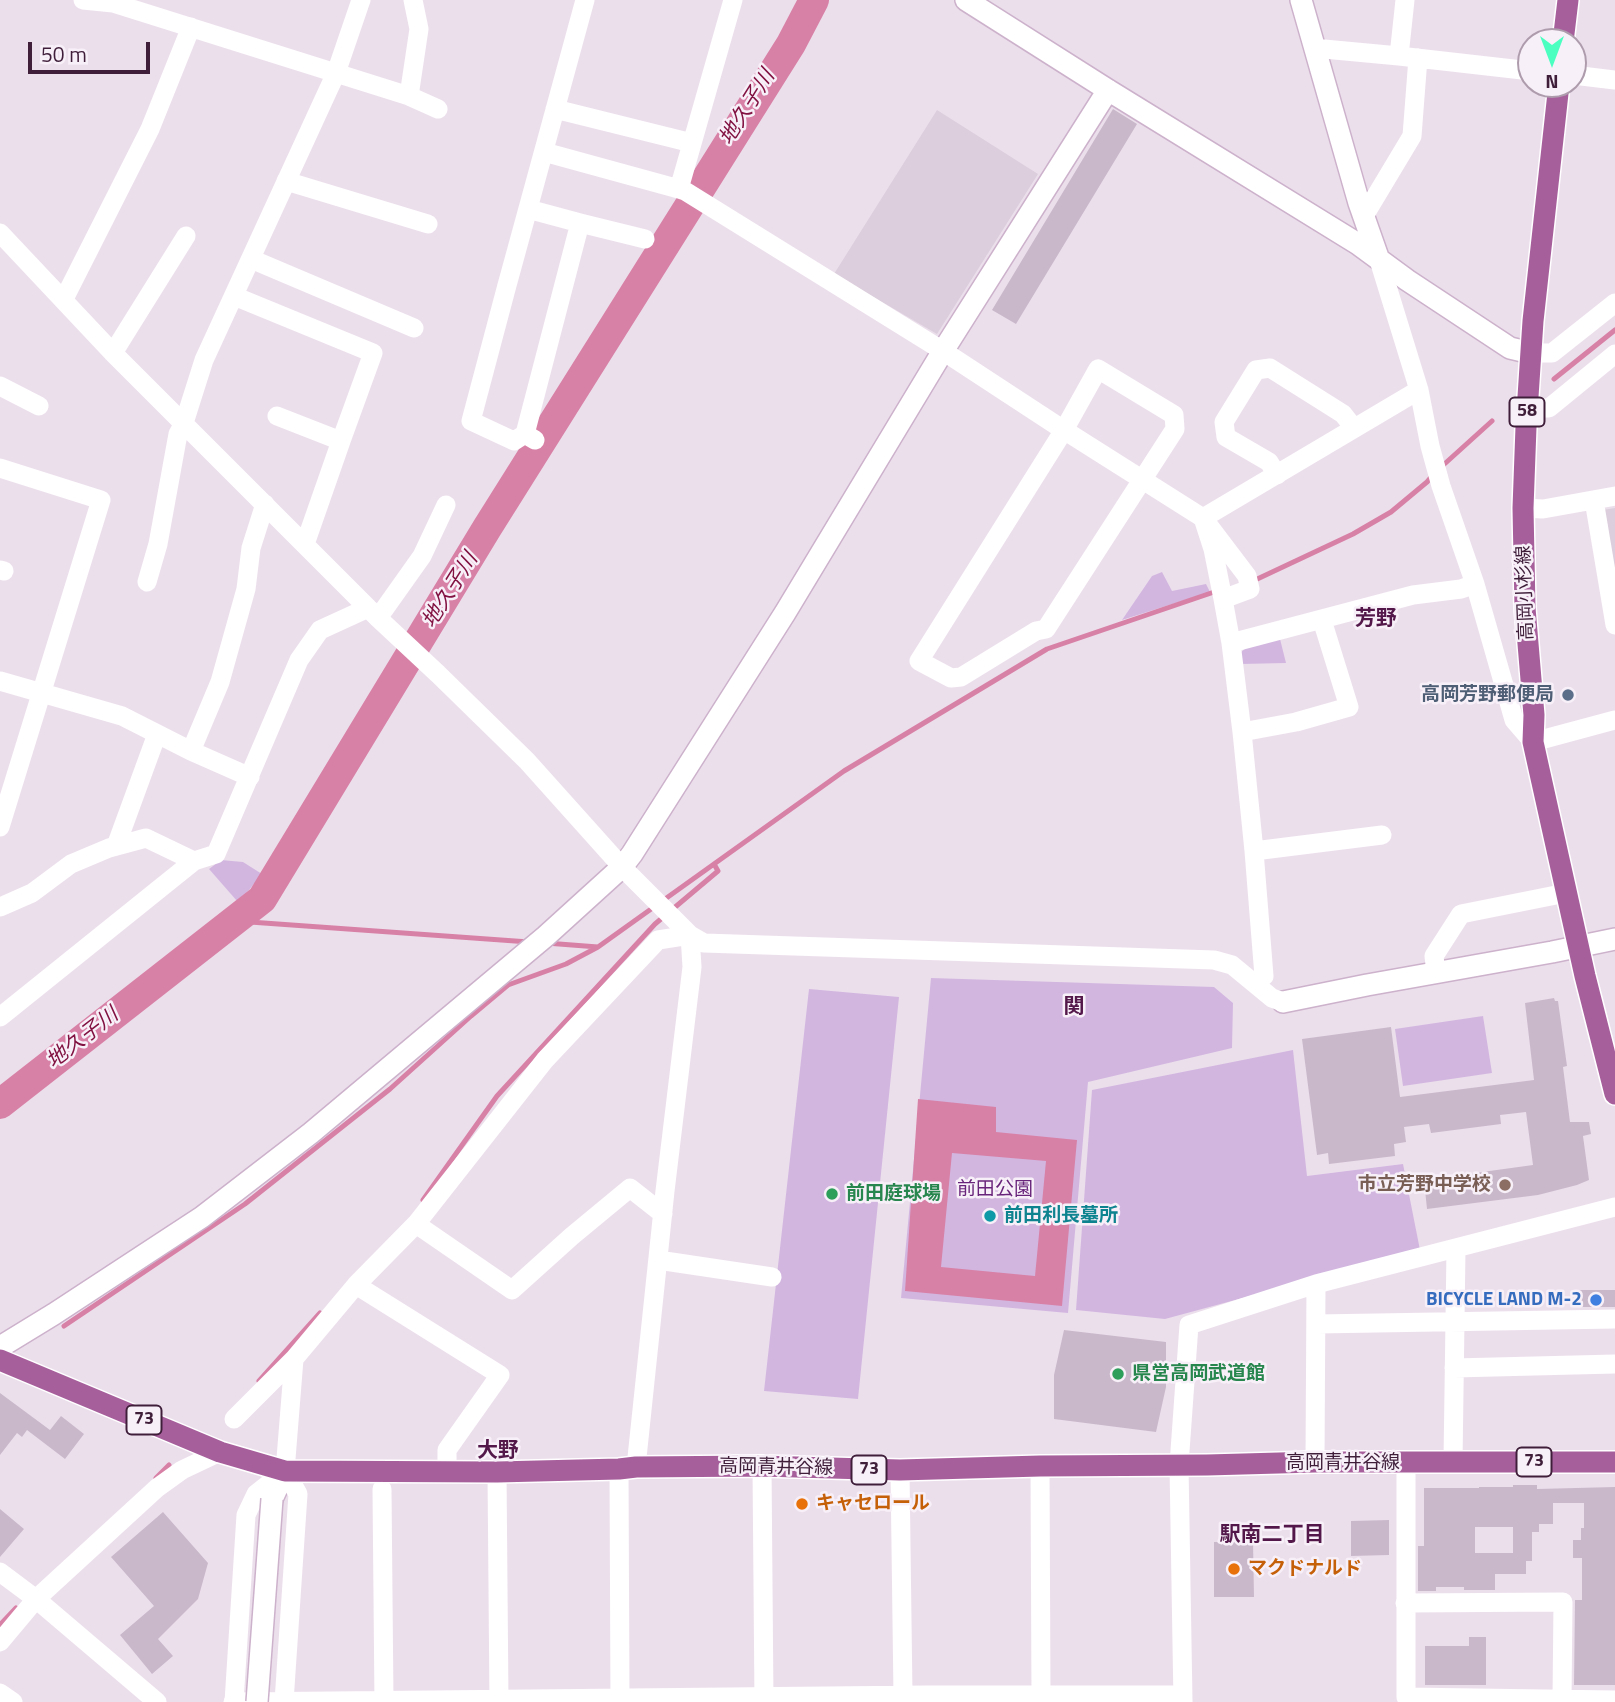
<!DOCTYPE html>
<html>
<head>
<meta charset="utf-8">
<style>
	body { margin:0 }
	#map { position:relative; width:1615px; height:1702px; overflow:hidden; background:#ecdfec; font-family:"Titillium Web",sans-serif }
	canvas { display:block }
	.north { position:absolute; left:1517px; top:28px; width:70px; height:70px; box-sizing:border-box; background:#f8f0f9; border:2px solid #ae9cad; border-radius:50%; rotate:180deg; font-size:19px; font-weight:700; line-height:28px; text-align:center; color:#3f1e3a }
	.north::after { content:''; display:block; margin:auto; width:24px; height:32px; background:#4bffc0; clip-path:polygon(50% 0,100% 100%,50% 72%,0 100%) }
	.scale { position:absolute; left:28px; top:42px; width:122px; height:32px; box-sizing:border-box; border:4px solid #3f1e3a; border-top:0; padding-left:9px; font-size:21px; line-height:24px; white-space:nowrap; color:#3f1e3a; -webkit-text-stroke:5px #f8f0f9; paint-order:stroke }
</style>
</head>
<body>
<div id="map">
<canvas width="1615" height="1702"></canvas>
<div class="north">N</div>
<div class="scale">50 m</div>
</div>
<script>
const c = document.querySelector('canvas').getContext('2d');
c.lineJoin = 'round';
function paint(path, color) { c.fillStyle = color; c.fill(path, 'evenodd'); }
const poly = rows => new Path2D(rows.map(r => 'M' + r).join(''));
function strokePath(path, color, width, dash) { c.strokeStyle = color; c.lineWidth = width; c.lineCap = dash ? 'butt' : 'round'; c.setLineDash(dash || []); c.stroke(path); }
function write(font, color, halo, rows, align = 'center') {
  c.font = font + ' "Titillium Web","Noto Sans JP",sans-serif'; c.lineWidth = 5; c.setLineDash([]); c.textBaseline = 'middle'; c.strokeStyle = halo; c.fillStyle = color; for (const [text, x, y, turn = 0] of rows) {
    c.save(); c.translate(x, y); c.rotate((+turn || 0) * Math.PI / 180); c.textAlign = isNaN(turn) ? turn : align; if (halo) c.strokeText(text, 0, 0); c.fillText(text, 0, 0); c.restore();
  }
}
paint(poly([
	[937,110,1038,174,937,334,834,274],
	[1615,508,1615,593,1597,511]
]), '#dccedc');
paint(poly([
	[1162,572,1172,591,1206,584,1210,592,1122,620,1152,576],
	[1280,639,1286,663,1241,664,1240,653,1247,647],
	[221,860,243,862,262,874,249,890,237,901,209,869],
	[931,978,1214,987,1233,1003,1232,1048,1088,1082,1068,1313,901,1298],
	[809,989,899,997,858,1399,764,1391],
	[1483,1016,1492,1073,1403,1086,1395,1029],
	[1293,1050,1307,1176,1403,1164,1420,1250,1165,1319,1076,1310,1092,1090]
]), '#d2b6e0');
paint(poly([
	[918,1099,996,1107,996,1132,1077,1140,1062,1306,905,1291],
	[952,1153,1046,1161,1035,1276,941,1267]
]), '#d881a7');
strokePath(poly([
	[1554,379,1615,330],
	[1440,468,1492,421],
	[1253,581,1353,534,1391,512,1427,482,1433,475],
	[236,921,529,942],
	[546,943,598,947,844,771,1047,649,1217,591],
	[423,1200,497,1096,655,924,718,871,714,864],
	[64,1326,245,1204,390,1089,471,1016,508,985,566,964,598,947],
	[259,1381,320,1313],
	[156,1478,169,1465],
	[0,1625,16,1608]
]), '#d881a7', 5);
strokePath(poly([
	[0,1104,262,899,487,528,791,44,814,0]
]), '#d881a7', 30);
paint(poly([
	[1113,109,1137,124,1016,324,992,310],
	[1554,998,1555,1001,1558,1001,1567,1066,1563,1067,1570,1122,1589,1122,1591,1134,1583,1136,1589,1180,1577,1185,1538,1195,1427,1209,1424,1180,1533,1165,1526,1112,1500,1115,1501,1124,1431,1133,1429,1124,1404,1127,1406,1142,1394,1144,1395,1156,1329,1164,1328,1153,1317,1155,1302,1039,1391,1027,1400,1097,1534,1080,1525,1003],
	[1577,1290,1615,1290,1615,1307,1577,1307],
	[1064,1330,1166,1342,1166,1387,1156,1432,1054,1419,1054,1375],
	[0,1393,50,1430,61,1416,84,1434,65,1459,27,1430,22,1437,17,1433,0,1455],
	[1513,1485,1537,1485,1537,1489,1615,1487,1615,1685,1574,1685,1575,1600,1582,1600,1582,1558,1573,1558,1573,1540,1581,1540,1581,1528,1584,1528,1584,1503,1553,1503,1553,1524,1539,1524,1539,1532,1532,1532,1532,1561,1526,1561,1526,1574,1495,1574,1495,1590,1464,1590,1464,1587,1436,1587,1436,1591,1418,1591,1418,1546,1424,1546,1424,1488,1479,1488,1479,1487,1513,1487],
	[1475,1527,1513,1527,1513,1553,1475,1553],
	[0,1509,24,1529,0,1557],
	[163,1512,208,1563,198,1599,158,1639,173,1656,152,1674,120,1635,154,1606,111,1557],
	[1389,1520,1389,1555,1351,1556,1351,1521],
	[1253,1541,1254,1597,1214,1597,1214,1542],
	[1469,1637,1486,1637,1486,1685,1425,1685,1425,1646,1469,1646]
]), '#c9b8ca');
const secondary = poly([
	[966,0,1108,90,1358,244,1407,280,1510,348,1531,353],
	[1301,0,1359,203,1378,257],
	[1283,1002,1367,985,1552,952,1615,939],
	[0,1347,54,1314,202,1217,311,1133,546,936,622,867,632,854,785,613,943,351,1108,90],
	[272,1499,285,1471]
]);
const primary = poly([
	[1563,42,1568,0],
	[1559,84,1533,321,1526,427,1523,508,1525,608,1534,715,1533,742,1585,976,1615,1094],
	[0,1360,220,1452,285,1471,497,1472,619,1469,636,1467,762,1466,900,1470,1040,1466,1207,1465,1315,1462,1615,1462]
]);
strokePath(secondary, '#cdb2cc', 24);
strokePath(primary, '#fff', 24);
strokePath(poly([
	[83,0,113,3,409,96,438,109],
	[733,0,679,189,685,191,943,351,1056,425,1203,518,1247,576,1250,589,1223,599,1231,643,1242,732,1254,851,1264,976,1254,983],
	[1317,51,1324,49,1399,56,1531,71],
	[1399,56,1405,0],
	[1573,75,1615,80],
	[409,96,419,29,413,0],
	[555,109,692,143],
	[544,152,679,189],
	[286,181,428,224],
	[1364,216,1412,136,1418,58],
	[580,223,645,239],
	[0,233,113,353,378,618,438,674,527,761,622,867,690,935,704,943,1214,960,1232,965,1272,998,1283,1002],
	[1378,257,1419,390,1430,446,1441,486,1475,584,1514,720,1533,742,1615,720],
	[251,259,414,328],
	[234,296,373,353,341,441,277,416],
	[64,299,150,129,191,27],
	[113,353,186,236],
	[1531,353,1552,353,1615,303],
	[1098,369,1174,415,1175,429,1046,629,1036,631,961,677,951,678,919,661,1064,430,1098,369],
	[0,386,39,406],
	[1527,408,1549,408,1615,354],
	[525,434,580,223,528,209],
	[535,440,525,434,514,441,471,421,506,289,585,0],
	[0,468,101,500,0,827],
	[1277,475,1269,462,1226,437,1224,422,1256,370,1270,368,1343,414,1354,428],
	[1594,500,1615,625],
	[1523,508,1543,509,1615,496],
	[305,544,341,441],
	[0,570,4,571],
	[147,582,158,544,178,434,184,423,204,360,336,73,361,0],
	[1223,599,1213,549,1203,518,1419,390],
	[378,618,422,556,446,505],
	[1231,643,1413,595,1461,589,1475,584],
	[0,681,122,716,191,751,250,777],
	[1242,732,1296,722,1349,707,1322,620],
	[191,751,220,682,246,589,251,548,265,504],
	[116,846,157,734],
	[1254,851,1382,835],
	[0,907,32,893,71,864,109,848,146,838,194,861,216,854,299,660,320,630,368,608],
	[1436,973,1434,956,1461,914,1566,893],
	[0,1017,194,861],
	[416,1224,512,1290,572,1236,630,1188,663,1214],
	[658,1260,772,1277],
	[356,1285,500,1375,447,1450,447,1472],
	[1317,1324,1615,1319],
	[1454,1368,1615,1364],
	[234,1419,294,1359],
	[1315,1462,1316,1284],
	[1406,1462,1406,1697,1615,1700],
	[1453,1462,1456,1249],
	[762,1466,764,1702],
	[1040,1466,1041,1697],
	[636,1467,665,1191,692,967,690,935],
	[619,1469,620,1702],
	[900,1470,903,1696],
	[497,1472,499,1702],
	[382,1489,384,1702],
	[0,1572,36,1599,157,1702],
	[1405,1603,1563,1602,1562,1700],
	[0,1642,36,1599,157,1488,182,1470,220,1452],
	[0,1693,13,1702],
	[233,1702,926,1695,1183,1695],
	[234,1702,246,1515,256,1494,285,1471],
	[284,1702,298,1494,285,1471,294,1359,356,1285,416,1224,545,1060,658,940,690,935],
	[1183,1702,1179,1465,1189,1325,1316,1284,1615,1207]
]), '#fff', 19);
strokePath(secondary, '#fff', 21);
strokePath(primary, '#a75f9c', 21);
const secondaryBridge = poly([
	[257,1702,272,1499]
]);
strokePath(secondaryBridge, '#cdb2cc', 24, []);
strokePath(secondaryBridge, '#fff', 21);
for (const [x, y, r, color] of [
	[1568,695,7,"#5c6f8a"],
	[1505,1185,7,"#8d6e63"],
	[832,1194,7,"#2e9e5b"],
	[990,1216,7,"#0f9aa8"],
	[1596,1300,7,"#3f7fe0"],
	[1118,1374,7,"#2e9e5b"],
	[802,1504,7,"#e8710a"],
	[1234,1569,7,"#e8710a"]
]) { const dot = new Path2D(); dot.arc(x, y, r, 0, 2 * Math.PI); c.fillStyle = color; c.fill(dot); strokePath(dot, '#f8f0f9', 2.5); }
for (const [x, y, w] of [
	[1527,412,35],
	[144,1420,35],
	[1534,1462,35],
	[869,1470,35]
]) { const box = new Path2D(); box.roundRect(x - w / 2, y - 14.5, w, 29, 5); c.fillStyle = '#f8f0f9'; c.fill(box); strokePath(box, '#3f1e3a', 2); }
write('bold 18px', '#3f1e3a', null, [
	["58",1527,412],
	["73",144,1420],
	["73",1534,1462],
	["73",869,1470]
]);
write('19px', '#3f1e3a', '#f8f0f9', [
	["高岡小杉線",1526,593,-92],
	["高岡青井谷線",1343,1463],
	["高岡青井谷線",776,1468,1]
]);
write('bold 19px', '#4e5e75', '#f8f0f9', [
	["高岡芳野郵便局",1554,695]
], 'right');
write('bold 19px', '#785e54', '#f8f0f9', [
	["市立芳野中学校",1491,1185]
], 'right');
write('19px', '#68247a', '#f8f0f9', [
	["前田公園",995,1190]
]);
write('bold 19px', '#27864d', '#f8f0f9', [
	["前田庭球場",846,1194],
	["県営高岡武道館",1132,1374]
], 'left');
write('bold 19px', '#0d838f', '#f8f0f9', [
	["前田利長墓所",1004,1216]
], 'left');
write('bold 19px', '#366cbe', '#f8f0f9', [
	["BICYCLE LAND M-2",1582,1300]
], 'right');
write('bold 19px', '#c56008', '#f8f0f9', [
	["キャセロール",816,1504],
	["マクドナルド",1248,1569]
], 'left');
write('italic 21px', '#811241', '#f8f0f9', [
	["地久子川",748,108,-58],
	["地久子川",451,591,-58],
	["地久子川",83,1039,-38]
]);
write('bold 21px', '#531849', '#f8f0f9', [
	["芳野",1376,620],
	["関",1074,1008],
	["大野",498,1452],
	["駅南二丁目",1272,1536]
]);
</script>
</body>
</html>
